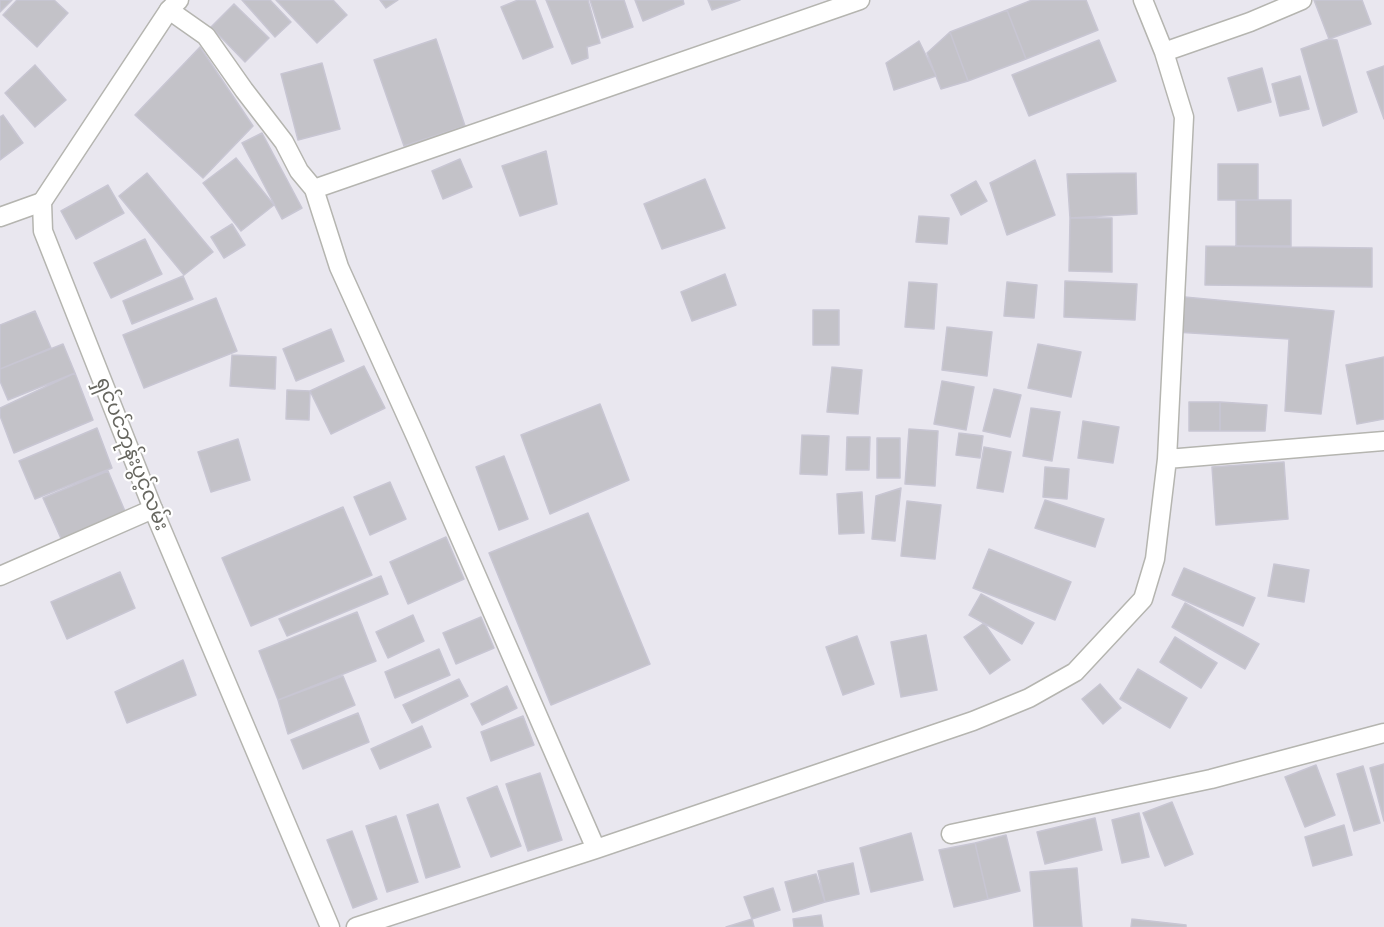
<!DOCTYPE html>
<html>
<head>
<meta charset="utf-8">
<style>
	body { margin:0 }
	canvas { display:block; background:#e9e7ef }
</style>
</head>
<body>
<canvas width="1384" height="927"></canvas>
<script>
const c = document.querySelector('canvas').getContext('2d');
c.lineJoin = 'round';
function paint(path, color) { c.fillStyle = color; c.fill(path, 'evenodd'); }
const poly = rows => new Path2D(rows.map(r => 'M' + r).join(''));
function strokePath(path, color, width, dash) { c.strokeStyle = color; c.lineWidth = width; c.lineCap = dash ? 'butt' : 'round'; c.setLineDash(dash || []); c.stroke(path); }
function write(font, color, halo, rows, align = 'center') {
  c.font = font + ' Cabin,"Noto Sans Myanmar",sans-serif'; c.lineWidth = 4.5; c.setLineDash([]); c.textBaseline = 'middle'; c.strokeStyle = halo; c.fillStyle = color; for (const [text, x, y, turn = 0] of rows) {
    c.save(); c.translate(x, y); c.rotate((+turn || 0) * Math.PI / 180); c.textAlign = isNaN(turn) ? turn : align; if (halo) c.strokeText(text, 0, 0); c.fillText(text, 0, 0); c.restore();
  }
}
const building = poly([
	[0,0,12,0,0,12,0,0],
	[17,0,54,0,68,13,37,47,3,15,17,0],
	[242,0,270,0,291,22,275,37,242,0],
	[276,0,333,0,347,15,317,43,276,0],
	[380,0,398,0,386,8,380,0],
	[518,0,535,0,553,47,523,59,501,7,518,0],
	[546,0,588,0,600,43,587,47,588,58,572,64,546,0],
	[590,0,624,0,633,27,602,38,590,0],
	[635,0,683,0,684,4,643,21,635,0],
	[708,0,740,0,712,10,708,0],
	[1032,0,1086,0,1098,30,1026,59,1007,10,1032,0],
	[1314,0,1362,0,1371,24,1329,39,1314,0],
	[234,4,269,38,245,62,211,27,234,4],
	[1007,10,1026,59,968,81,950,32,1007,10],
	[950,32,968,81,941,89,927,53,950,32],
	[436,39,465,126,404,146,374,60,436,39],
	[1329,39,1337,40,1357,112,1323,126,1301,49,1329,39],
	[1099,40,1116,81,1029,116,1012,75,1099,40],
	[919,41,936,76,894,90,886,63,919,41],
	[200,47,253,126,203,178,135,115,200,47],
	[322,63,340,129,298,140,281,74,322,63],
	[35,65,66,100,35,127,5,93,35,65],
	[1384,66,1384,119,1367,72,1384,66],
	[1262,68,1271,102,1238,111,1228,78,1262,68],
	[1300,76,1309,109,1280,116,1272,84,1300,76],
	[3,115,23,143,0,160,0,117,3,115],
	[262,133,302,208,282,219,242,143,262,133],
	[546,151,557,204,520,216,502,166,546,151],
	[236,158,274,205,241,231,203,183,236,158],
	[460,159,472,187,443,199,432,171,460,159],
	[1035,160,1055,215,1007,235,990,183,1035,160],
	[1218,164,1258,164,1258,200,1218,200,1218,164],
	[147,173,213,252,184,275,119,196,147,173],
	[1136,173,1137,214,1070,218,1067,174,1136,173],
	[705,179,725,228,662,249,644,204,705,179],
	[976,181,987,201,961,215,951,195,976,181],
	[108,185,124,213,76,239,61,211,108,185],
	[1236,200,1291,200,1291,246,1236,246,1236,200],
	[919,216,949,218,947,244,916,242,919,216],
	[1070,218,1112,218,1112,272,1069,271,1070,218],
	[232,224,245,245,224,258,211,237,232,224],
	[145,239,162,274,111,298,94,263,145,239],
	[1206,246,1372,248,1372,287,1205,285,1206,246],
	[725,274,736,305,692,321,681,292,725,274],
	[183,276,193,299,132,324,123,301,183,276],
	[1065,281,1137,284,1135,320,1064,317,1065,281],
	[909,282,937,284,934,329,905,327,909,282],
	[1007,282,1037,285,1034,318,1004,316,1007,282],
	[1174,296,1334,311,1321,414,1285,411,1289,339,1175,332,1174,296],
	[216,298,237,351,144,388,123,335,216,298],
	[813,310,839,310,839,345,813,345,813,310],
	[35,311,51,348,0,369,0,325,35,311],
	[947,327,992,332,987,376,942,370,947,327],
	[331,329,344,361,296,381,283,349,331,329],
	[63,344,75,373,8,400,0,381,0,369,63,344],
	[1038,344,1081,352,1071,397,1028,388,1038,344],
	[232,355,276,357,275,389,230,386,232,355],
	[1384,357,1384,419,1357,424,1346,365,1384,357],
	[364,366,385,408,331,434,310,391,364,366],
	[832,367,862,370,858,414,827,412,832,367],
	[75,373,93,420,14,453,0,416,0,408,75,373],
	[942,381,974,387,966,430,934,424,942,381],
	[994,389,1021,395,1010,437,983,431,994,389],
	[287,390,310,391,309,420,286,419,287,390],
	[1189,402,1220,402,1220,431,1189,431,1189,402],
	[1220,402,1267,405,1265,431,1220,431,1220,402],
	[600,404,629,480,550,514,521,435,600,404],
	[1031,408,1060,412,1052,461,1023,456,1031,408],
	[1083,421,1119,427,1113,463,1078,458,1083,421],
	[97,428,112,468,35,499,19,461,97,428],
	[909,429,938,431,935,486,905,484,909,429],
	[959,433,983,436,980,458,956,455,959,433],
	[802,435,829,436,827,475,800,474,802,435],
	[847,437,870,437,869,470,846,470,847,437],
	[877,438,900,438,900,478,877,478,877,438],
	[238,439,250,480,211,492,198,452,238,439],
	[984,447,1011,452,1003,492,977,488,984,447],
	[504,456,528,519,499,530,476,467,504,456],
	[1284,462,1288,519,1216,525,1212,467,1284,462],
	[1045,467,1069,469,1067,499,1043,497,1045,467],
	[108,471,127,516,63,543,43,498,108,471],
	[390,482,406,519,370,535,354,497,390,482],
	[901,488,895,541,872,539,876,496,901,488],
	[862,492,864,533,839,534,837,494,862,492],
	[1045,500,1104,519,1095,547,1035,528,1045,500],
	[907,501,941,505,935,559,901,556,907,501],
	[343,507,372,575,251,626,222,558,343,507],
	[588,513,650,664,551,705,489,553,588,513],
	[446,537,464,579,408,604,390,562,446,537],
	[989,549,1071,582,1055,620,973,588,989,549],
	[1274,564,1309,570,1304,602,1268,596,1274,564],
	[1184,568,1255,598,1243,626,1172,595,1184,568],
	[120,572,135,608,67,639,51,602,120,572],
	[381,576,388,594,287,636,279,619,381,576],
	[981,594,1034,623,1022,644,969,615,981,594],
	[1185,603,1259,644,1245,669,1172,627,1185,603],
	[357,612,376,661,278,700,259,651,357,612],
	[413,615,424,641,388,658,376,632,413,615],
	[481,617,494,648,456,664,443,633,481,617],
	[984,623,1010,660,990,674,964,637,984,623],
	[926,635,937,690,901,697,891,642,926,635],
	[857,636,874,684,843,695,826,647,857,636],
	[1175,637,1217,663,1201,688,1160,662,1175,637],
	[439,649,450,675,395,698,385,672,439,649],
	[183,660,196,695,127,723,115,692,183,660],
	[1138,669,1187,698,1170,728,1120,699,1138,669],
	[343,676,355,705,288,734,278,700,343,676],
	[459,679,468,696,412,723,403,705,459,679],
	[1100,684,1121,708,1103,724,1082,699,1100,684],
	[507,686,517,708,482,725,471,704,507,686],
	[358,713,369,742,303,769,291,740,358,713],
	[523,716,534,745,491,761,481,732,523,716],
	[422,726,431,747,380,769,371,749,422,726],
	[1384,764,1384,821,1370,768,1384,764],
	[1316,765,1335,815,1305,827,1285,777,1316,765],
	[1363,766,1380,823,1354,831,1337,774,1363,766],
	[540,773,562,840,528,851,506,784,540,773],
	[497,786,521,846,491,857,467,798,497,786],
	[1172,802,1193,854,1165,866,1143,813,1172,802],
	[438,804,460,867,426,878,407,815,438,804],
	[1139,813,1149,857,1122,863,1112,820,1139,813],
	[396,816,418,882,387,892,366,826,396,816],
	[1095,818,1102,850,1045,864,1037,832,1095,818],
	[1344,825,1352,855,1313,866,1305,837,1344,825],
	[352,831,377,899,353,908,327,840,352,831],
	[911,833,923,880,871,892,860,848,911,833],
	[1006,835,1020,891,988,899,975,843,1006,835],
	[975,843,988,899,954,907,939,850,975,843],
	[853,863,859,894,825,902,818,871,853,863],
	[1077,868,1082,927,1034,927,1030,872,1077,868],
	[816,874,825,902,793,912,785,882,816,874],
	[773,888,780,910,752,919,744,897,773,888],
	[821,915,823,927,794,927,793,919,821,915],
	[752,919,754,927,726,927,752,919],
	[1132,919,1186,925,1186,927,1131,927,1132,919]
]);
paint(building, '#c3c2c8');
strokePath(building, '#c8c6d3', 1.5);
const minor = poly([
	[169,10,206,36,244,90,284,142,299,171,314,189,339,267,416,437,596,849],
	[1164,52,1250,22,1302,0],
	[314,189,860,0],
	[0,217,42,202],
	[1167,459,1384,441],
	[0,576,153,509],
	[951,834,1211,779,1384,733],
	[356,927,596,849,973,721,1029,698,1075,672,1143,599,1155,559,1167,459,1184,117,1164,52,1143,0]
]);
const tertiary = poly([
	[179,0,169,10,42,202,43,231,153,509,330,927]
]);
strokePath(minor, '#b5b5b0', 21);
strokePath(tertiary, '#b5b5b0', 21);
strokePath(minor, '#fff', 18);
strokePath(tertiary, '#fff', 18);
write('20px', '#66665f', '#fff', [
	["ရှင်ပင်ဘုန်းပွင့်လမ်း",132,454,68]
]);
</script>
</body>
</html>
